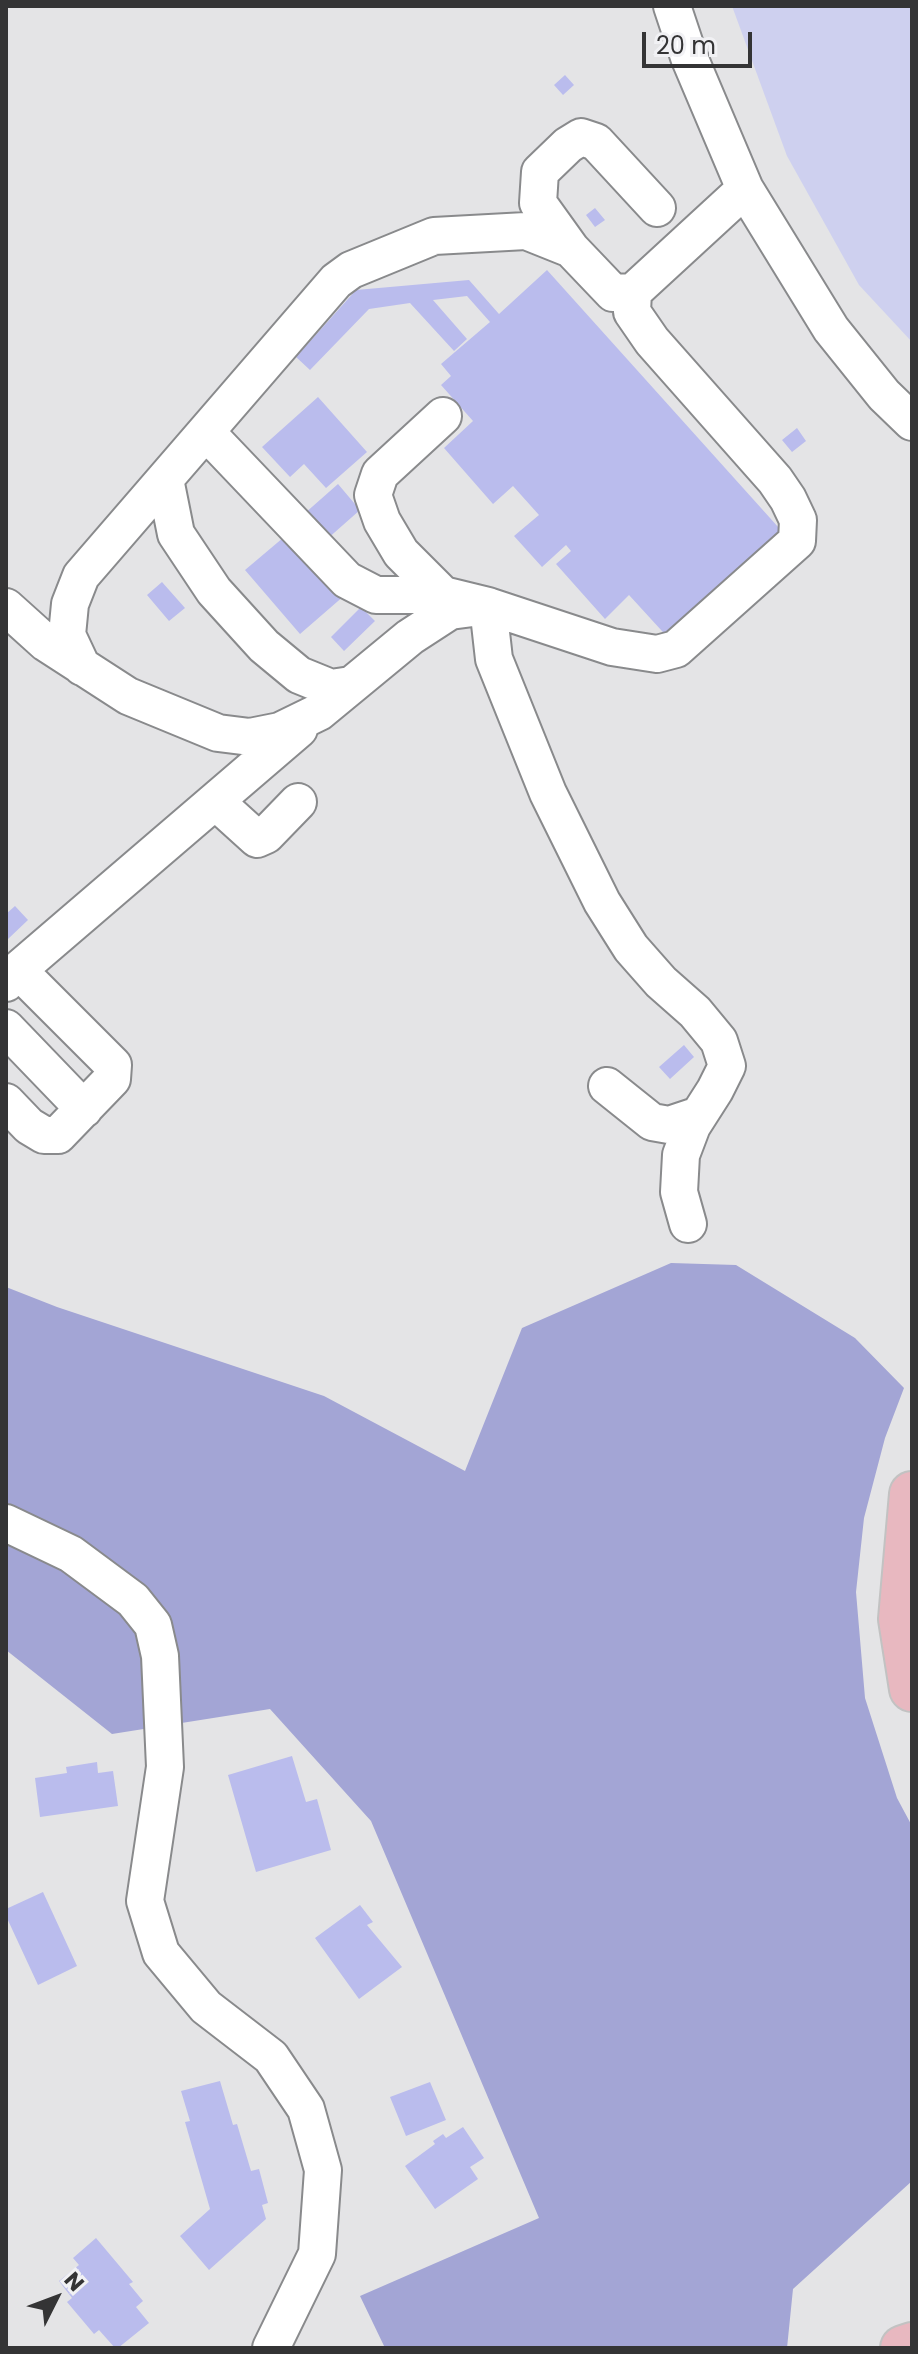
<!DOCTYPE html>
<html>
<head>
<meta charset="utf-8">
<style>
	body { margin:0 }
	#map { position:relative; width:918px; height:2354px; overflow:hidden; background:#e4e4e6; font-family:Poppins,sans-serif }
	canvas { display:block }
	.frame { position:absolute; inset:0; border:8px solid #343435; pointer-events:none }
	.north { position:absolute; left:16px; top:2258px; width:80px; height:80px; -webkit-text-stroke:6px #f1f1f4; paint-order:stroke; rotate:48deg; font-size:22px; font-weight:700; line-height:32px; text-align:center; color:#343435 }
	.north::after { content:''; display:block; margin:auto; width:28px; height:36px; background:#343435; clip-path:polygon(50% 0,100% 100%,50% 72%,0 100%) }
	.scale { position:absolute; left:642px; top:32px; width:110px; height:36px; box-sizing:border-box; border:4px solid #343435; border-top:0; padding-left:10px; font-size:24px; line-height:28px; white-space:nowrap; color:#343435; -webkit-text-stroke:6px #f1f1f4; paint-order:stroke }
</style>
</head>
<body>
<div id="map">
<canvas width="918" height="2354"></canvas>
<div class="frame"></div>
<div class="north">N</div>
<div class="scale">20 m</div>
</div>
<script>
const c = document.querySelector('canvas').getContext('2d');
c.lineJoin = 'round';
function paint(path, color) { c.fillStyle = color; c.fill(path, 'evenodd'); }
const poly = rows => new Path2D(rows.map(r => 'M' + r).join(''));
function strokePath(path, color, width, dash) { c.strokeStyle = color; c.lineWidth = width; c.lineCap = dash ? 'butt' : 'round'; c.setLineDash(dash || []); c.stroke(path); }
paint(poly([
	[732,6,912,6,912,342,859,285,787,156]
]), '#ced0ef');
paint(poly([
	[671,1263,736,1265,855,1338,904,1388,885,1438,864,1518,856,1592,865,1698,897,1798,912,1826,912,2181,793,2289,787,2348,385,2348,360,2296,539,2218,371,1821,270,1709,112,1734,6,1650,6,1287,57,1307,324,1396,465,1471,522,1328]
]), '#a3a5d5');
paint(poly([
	[565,75,574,85,563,95,554,85],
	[595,208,605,220,595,227,586,215],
	[547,270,788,538,672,642,629,595,605,619,556,564,571,551,566,545,542,567,514,536,539,515,513,486,493,504,444,448,473,421,441,385,451,376,441,364,490,322,467,296,433,300,467,339,454,351,410,303,369,309,310,370,296,357,356,290,469,280,499,314],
	[318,397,367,452,326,488,304,464,290,477,262,447],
	[797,428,806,441,792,452,782,440],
	[338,484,360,510,326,540,304,514],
	[290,532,345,595,300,634,245,570],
	[162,582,185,608,169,621,147,595],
	[361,607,375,621,344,651,331,637],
	[15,906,28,920,8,939,6,936,6,914],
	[684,1045,694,1057,670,1079,659,1067],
	[292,1756,306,1802,317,1799,331,1850,256,1872,228,1775],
	[97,1762,98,1773,113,1771,118,1806,40,1817,35,1778,67,1773,66,1767],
	[43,1892,77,1966,38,1985,6,1916,6,1909],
	[360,1905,373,1922,367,1925,402,1967,359,1999,315,1938],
	[220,2081,233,2125,237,2124,251,2171,259,2169,268,2203,262,2205,266,2219,209,2270,180,2236,210,2209,185,2122,190,2121,181,2091],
	[430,2082,446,2120,406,2136,390,2097],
	[463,2127,484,2158,470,2167,478,2179,435,2209,405,2166,435,2144,433,2141,443,2134,446,2138],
	[96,2238,133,2282,129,2284,143,2301,136,2307,149,2323,118,2348,115,2348,99,2330,94,2334,67,2302,72,2298,59,2281,79,2265,73,2258]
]), '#babced');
const minor = poly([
	[672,6,689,57,745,189,831,329,884,395,912,422],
	[571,249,538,203,540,172,568,145,581,137,596,142,657,208],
	[443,416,380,474,373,495,382,521,401,553,443,595,488,606,494,659,548,793,602,902,631,948,661,982,695,1012,719,1041,727,1066,715,1090,692,1126,681,1155,679,1192,688,1224],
	[206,432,347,580,376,595,443,595],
	[165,479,176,534,214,591,264,646,299,675,331,688,351,685],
	[6,607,46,643,128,696,218,733,250,737,280,731,319,712,410,637,450,611,488,606,612,647,657,654,676,649,797,541,798,520,788,499,775,480,652,341,632,312,633,292,745,189],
	[82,667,67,635,70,604,81,576,336,281,351,270,434,236,526,231,571,249,613,293,633,292],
	[215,801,257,839,266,835,298,802],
	[6,983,18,970,299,729],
	[6,1028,84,1109],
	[607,1086,652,1122,669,1125,699,1115],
	[6,1102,29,1126,44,1135,58,1135,112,1079,113,1065,18,970],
	[6,1523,71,1554,133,1600,153,1625,160,1656,165,1767,145,1901,161,1953,206,2007,271,2057,306,2109,323,2170,317,2254,271,2348]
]);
const major = poly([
	[912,1494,901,1619,912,1689],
	[903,2348,912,2345]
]);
strokePath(minor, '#898a8c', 40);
strokePath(major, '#c2c2c2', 48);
strokePath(minor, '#fff', 36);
strokePath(major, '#e8b8c0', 44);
</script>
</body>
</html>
